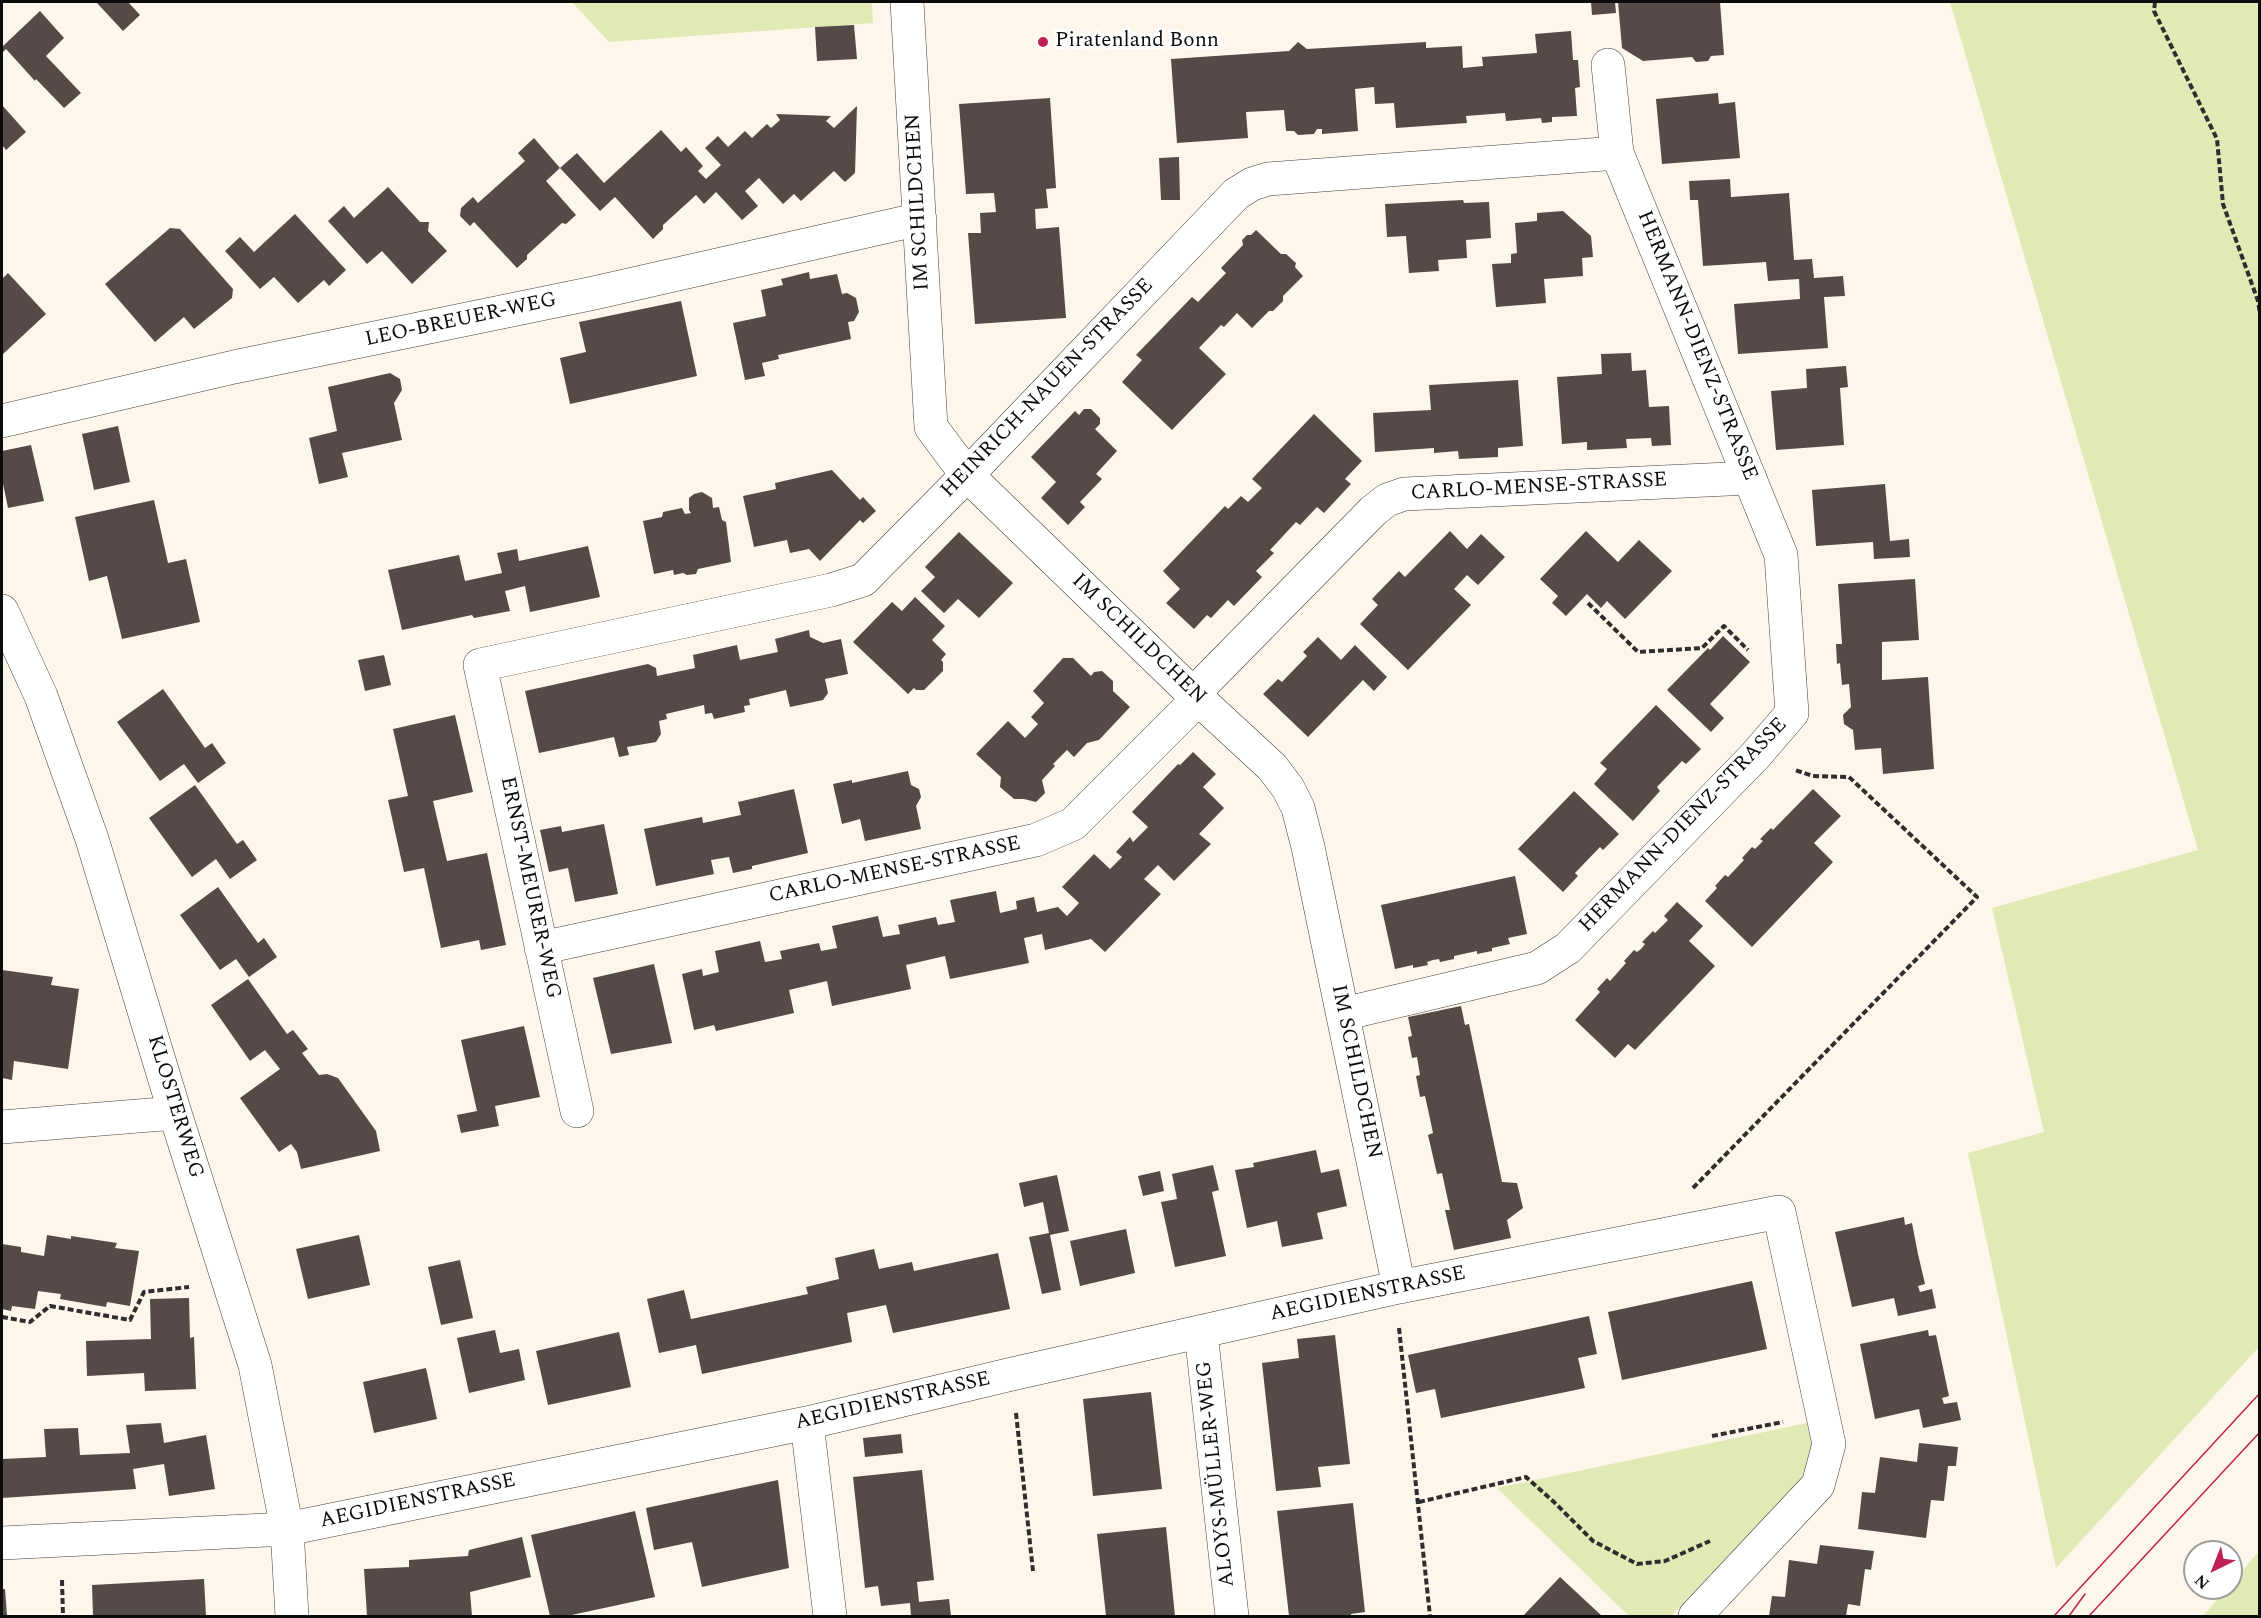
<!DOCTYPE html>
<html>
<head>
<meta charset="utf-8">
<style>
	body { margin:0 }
	#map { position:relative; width:2261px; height:1618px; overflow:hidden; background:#fff6eb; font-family:Spectral,serif }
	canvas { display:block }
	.frame { position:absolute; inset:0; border:3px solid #0c0c0c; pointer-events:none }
	.north { position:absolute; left:2183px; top:1540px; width:60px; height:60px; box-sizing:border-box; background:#fff; border:2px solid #9e9e9e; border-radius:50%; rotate:223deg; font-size:16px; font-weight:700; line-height:24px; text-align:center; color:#0c0c0c }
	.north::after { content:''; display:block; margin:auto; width:21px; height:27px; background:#c02154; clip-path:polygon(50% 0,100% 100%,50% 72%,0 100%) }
</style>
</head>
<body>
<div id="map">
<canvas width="2261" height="1618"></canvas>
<div class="frame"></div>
<div class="north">N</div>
</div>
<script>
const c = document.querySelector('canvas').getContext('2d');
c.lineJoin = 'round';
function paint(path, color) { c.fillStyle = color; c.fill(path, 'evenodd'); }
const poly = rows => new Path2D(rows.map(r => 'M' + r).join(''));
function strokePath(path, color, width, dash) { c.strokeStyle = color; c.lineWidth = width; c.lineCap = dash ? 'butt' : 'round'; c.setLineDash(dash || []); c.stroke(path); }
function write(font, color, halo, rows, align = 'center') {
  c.font = font + ' Spectral,serif'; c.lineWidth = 6; c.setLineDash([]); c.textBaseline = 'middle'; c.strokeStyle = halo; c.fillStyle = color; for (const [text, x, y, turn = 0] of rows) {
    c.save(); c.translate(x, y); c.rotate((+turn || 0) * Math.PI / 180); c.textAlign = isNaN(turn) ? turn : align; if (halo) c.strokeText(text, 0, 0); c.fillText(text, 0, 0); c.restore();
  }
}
paint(poly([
	[572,2,872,2,873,23,609,42],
	[1950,2,2259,2,2259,1347,2056,1568,1968,1153,2044,1132,1992,908,2198,850],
	[1807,1423,1812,1445,1810,1461,1801,1479,1671,1616,1629,1616,1497,1488],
	[2259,1551,2259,1616,2203,1616,2227,1588,2231,1588,2231,1584]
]), '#dfeab4');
paint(poly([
	[99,2,128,2,140,15,123,31,97,3],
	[1591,2,1615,2,1616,13,1592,15],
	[1618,2,1720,2,1724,55,1711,56,1708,61,1696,62,1692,57,1643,61,1622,48],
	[40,11,64,38,46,56,81,93,64,108,36,79,35,81,6,49,2,53,2,44,3,46],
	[854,25,857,59,817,61,815,27],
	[1571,31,1573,60,1578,60,1580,87,1575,88,1577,116,1552,117,1552,122,1542,123,1541,118,1506,121,1505,113,1466,116,1467,123,1396,128,1394,103,1375,104,1374,87,1355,89,1358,131,1322,134,1322,129,1317,129,1314,134,1298,135,1294,131,1286,131,1284,110,1246,112,1248,138,1177,143,1171,59,1289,51,1298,42,1307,49,1426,42,1426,48,1462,46,1463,68,1483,66,1482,57,1537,53,1535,34],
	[1718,93,1719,104,1735,102,1740,158,1662,164,1656,99],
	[1050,98,1056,188,1046,189,1048,208,1035,209,1036,229,1059,227,1066,318,975,324,968,233,981,233,980,213,996,212,994,193,966,194,959,104],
	[2,105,26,132,6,150,2,145],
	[857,106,855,173,845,182,834,171,801,201,794,194,783,204,759,178,745,191,758,206,742,220,716,192,704,204,696,195,663,225,663,229,653,239,615,197,600,211,560,168,546,181,576,215,566,224,562,223,527,255,527,259,517,268,474,222,470,226,460,216,461,208,473,197,478,203,525,161,518,153,534,138,560,168,577,153,604,183,661,130,681,152,686,147,703,166,698,171,706,179,721,165,705,148,718,136,728,147,745,131,752,138,767,124,771,128,780,120,776,114,831,116,826,121,834,128],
	[1179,157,1180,200,1161,200,1159,158],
	[1730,179,1731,197,1789,193,1794,260,1812,259,1814,278,1843,276,1845,296,1824,297,1828,348,1738,354,1734,304,1800,299,1799,279,1768,281,1766,262,1703,266,1698,200,1690,200,1689,181],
	[388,187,420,222,429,222,428,231,447,251,412,284,382,251,367,264,328,221,344,206,354,218],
	[1463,200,1464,203,1489,202,1491,238,1466,240,1467,258,1438,260,1439,271,1409,273,1406,236,1387,237,1385,204],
	[1563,211,1591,236,1593,257,1582,258,1583,276,1544,279,1546,303,1496,307,1492,264,1511,263,1511,254,1517,253,1515,223,1537,221,1537,213],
	[295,214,346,270,329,286,324,280,298,303,274,277,260,289,225,251,240,237,254,252],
	[170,228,180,229,233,289,232,298,194,329,184,317,155,342,105,284],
	[1256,230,1281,254,1286,254,1296,263,1295,267,1303,276,1283,296,1283,301,1273,311,1269,311,1252,328,1237,313,1224,327,1221,325,1199,348,1226,374,1172,430,1122,382,1142,360,1136,355,1192,297,1198,302,1226,273,1221,268,1243,245,1242,240,1247,235,1251,235],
	[809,272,810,279,837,274,842,294,847,293,856,298,859,312,854,321,848,322,851,339,778,355,779,359,762,363,765,376,745,380,733,323,766,316,761,290,783,285,781,279],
	[8,273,46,314,3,354,2,279],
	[681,301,697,376,570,404,560,358,586,352,579,322],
	[1631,353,1632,371,1646,370,1649,407,1669,406,1671,445,1652,446,1651,438,1626,439,1627,448,1587,450,1587,442,1562,444,1557,377,1602,374,1601,354],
	[1846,366,1848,387,1840,388,1844,445,1776,450,1771,391,1807,388,1806,369],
	[390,373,400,379,402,390,394,403,402,440,342,453,348,477,319,484,309,438,337,431,328,387],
	[1518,380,1523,446,1498,448,1498,457,1459,459,1458,451,1434,453,1434,448,1375,452,1373,413,1431,410,1429,385],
	[1084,409,1091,409,1100,418,1100,424,1095,429,1117,451,1096,474,1102,479,1080,502,1085,507,1068,525,1041,498,1056,482,1031,457,1075,411,1079,415],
	[1314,414,1362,461,1345,479,1351,484,1324,513,1317,507,1300,525,1296,522,1270,550,1274,553,1256,571,1262,577,1234,606,1228,600,1211,618,1207,615,1194,629,1166,603,1180,589,1163,571,1225,506,1228,509,1241,496,1248,502,1262,488,1252,479],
	[118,426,130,482,94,490,82,434],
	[31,445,44,501,8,508,2,479,2,451],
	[832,470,860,500,863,497,876,511,863,523,860,520,820,561,809,549,790,553,787,540,754,547,743,496,776,489,775,483],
	[1885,484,1890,541,1909,539,1910,557,1874,559,1873,542,1816,546,1812,490],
	[702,492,712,498,713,508,719,507,722,520,726,522,731,562,698,569,696,574,687,575,683,573,674,575,673,570,654,574,643,521,662,517,663,512,682,508,685,514,691,513,689,510,689,498,694,494],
	[154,500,168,563,186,559,200,622,122,639,107,576,89,581,75,517],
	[1450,531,1467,549,1481,534,1505,557,1478,585,1467,575,1454,589,1471,605,1408,670,1360,624,1378,605,1372,599,1399,571,1405,577],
	[1586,531,1618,562,1639,540,1672,571,1625,619,1607,601,1601,608,1587,594,1566,616,1552,603,1558,596,1540,579],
	[959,532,1013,583,979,618,958,599,944,613,921,591,935,577,925,567],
	[588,546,600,597,530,612,525,586,505,591,510,611,474,618,472,615,402,630,388,570,459,555,465,581,502,573,497,553,517,549,519,561],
	[1915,579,1919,640,1882,642,1882,680,1928,677,1934,769,1883,774,1881,748,1855,750,1853,730,1844,724,1843,715,1851,707,1849,684,1842,685,1840,663,1837,664,1836,644,1842,644,1838,584],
	[915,597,945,626,932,640,946,654,941,660,943,662,943,671,924,690,916,690,914,688,908,694,853,642,892,602,902,611],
	[809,630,810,637,823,643,841,639,848,674,825,679,828,693,823,700,790,707,786,690,749,699,750,705,744,706,745,712,714,719,712,713,705,714,704,705,666,714,667,719,659,721,661,734,656,742,627,747,629,755,619,757,614,737,539,753,525,691,648,664,656,668,657,676,695,668,693,655,737,645,740,660,778,652,775,639],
	[1723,636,1750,662,1710,704,1724,718,1711,732,1667,690,1708,648,1710,650],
	[1318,637,1341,660,1355,645,1387,677,1374,691,1363,680,1308,737,1263,694,1278,679,1282,682,1307,656,1303,652],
	[384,655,391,685,365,691,358,660],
	[1063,658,1073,658,1091,676,1094,672,1102,671,1113,681,1113,691,1130,707,1099,740,1087,743,1074,757,1067,750,1053,764,1055,766,1042,780,1045,793,1036,802,1024,799,1014,799,1000,787,1001,777,976,754,1008,721,1025,738,1038,724,1031,717,1044,703,1033,691],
	[163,689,205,748,212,743,226,763,198,783,184,764,160,781,117,722],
	[1656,705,1701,749,1686,764,1682,761,1657,787,1660,791,1633,821,1594,784,1607,769,1600,763],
	[455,715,473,792,433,801,447,861,487,853,506,945,481,950,479,940,441,948,424,868,404,872,388,800,408,796,393,729],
	[1193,752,1216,774,1203,787,1224,808,1199,834,1211,844,1174,881,1158,865,1144,879,1161,894,1105,952,1091,939,1045,950,1042,934,1024,938,1029,963,950,979,945,956,906,965,911,989,832,1006,827,981,789,990,794,1013,716,1031,714,1025,694,1030,682,974,702,969,703,976,719,972,715,951,760,941,765,962,782,959,780,951,819,943,821,951,837,948,832,926,878,916,883,937,900,934,898,925,936,917,938,925,955,922,950,900,996,891,1000,913,1017,909,1016,901,1034,897,1037,912,1058,907,1067,916,1079,903,1062,887,1094,854,1110,869,1122,857,1116,852,1130,837,1133,842,1148,827,1132,812,1178,764,1180,765],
	[908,771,911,785,919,789,921,797,916,806,921,829,865,841,860,819,842,824,833,784,852,780,852,783],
	[195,785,237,844,243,840,257,860,230,879,216,859,192,877,149,818],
	[794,789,808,853,752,866,752,869,733,873,729,857,711,860,714,874,656,886,644,829,702,817,703,823,741,815,738,802],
	[1813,789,1841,816,1814,843,1833,862,1752,947,1705,901,1717,888,1715,886,1725,875,1728,877,1744,860,1742,858,1752,847,1755,849,1763,841,1760,839,1771,828,1773,830],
	[1574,791,1619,834,1603,850,1600,847,1575,873,1578,876,1563,892,1518,849],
	[604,824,618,894,575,902,568,868,549,872,540,830,561,826,562,832],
	[1515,876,1527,934,1508,938,1510,944,1492,948,1492,951,1477,954,1477,951,1454,956,1454,959,1440,962,1439,959,1433,960,1427,962,1428,965,1413,968,1413,965,1395,969,1381,905],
	[218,887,258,943,264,938,277,957,249,977,236,959,220,970,180,915],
	[1677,902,1703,926,1689,941,1715,966,1635,1050,1628,1044,1615,1058,1575,1020,1600,992,1597,989,1607,978,1610,981,1626,963,1624,961,1634,950,1637,952,1641,949,1645,944,1642,942,1653,931,1655,933,1668,920,1664,916],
	[654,964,672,1043,611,1054,593,978],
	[2,970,53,977,51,985,79,989,68,1069,14,1061,12,1080,2,1078],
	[248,979,287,1034,293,1030,308,1049,302,1053,319,1075,327,1074,338,1078,376,1131,380,1151,301,1169,297,1152,291,1144,279,1152,240,1098,280,1069,265,1050,250,1061,211,1005],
	[1461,1006,1465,1025,1469,1024,1502,1182,1517,1183,1523,1208,1507,1220,1511,1238,1454,1250,1445,1210,1450,1210,1442,1173,1437,1174,1428,1135,1433,1133,1429,1114,1425,1096,1420,1097,1416,1076,1420,1075,1417,1057,1412,1058,1408,1037,1412,1036,1408,1017],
	[524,1026,540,1097,495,1106,499,1126,461,1133,457,1115,477,1111,461,1040],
	[1316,1150,1321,1173,1339,1169,1347,1206,1317,1213,1323,1239,1282,1247,1277,1221,1247,1228,1235,1170,1254,1167,1253,1163],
	[1213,1165,1219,1190,1212,1192,1226,1256,1175,1267,1161,1202,1177,1199,1172,1174],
	[1160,1171,1164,1191,1143,1196,1138,1176],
	[1057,1175,1069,1231,1050,1235,1061,1290,1042,1294,1029,1237,1049,1233,1043,1202,1024,1207,1019,1183],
	[1904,1217,1905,1225,1912,1223,1918,1254,1925,1284,1918,1286,1920,1292,1932,1289,1936,1308,1898,1316,1894,1298,1852,1307,1835,1232],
	[1126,1229,1135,1273,1080,1286,1070,1241],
	[47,1235,71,1239,71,1236,117,1243,115,1248,139,1251,130,1306,107,1302,106,1307,60,1299,61,1294,38,1291,35,1309,12,1306,11,1311,2,1309,2,1244,21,1247,21,1252,44,1256],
	[359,1235,370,1285,308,1299,296,1249],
	[874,1249,879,1269,912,1262,914,1271,998,1253,1010,1309,893,1333,886,1305,847,1313,852,1342,702,1374,696,1345,659,1353,647,1299,684,1290,691,1319,808,1294,806,1287,839,1279,835,1258],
	[460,1260,473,1318,441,1325,428,1267],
	[1752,1281,1767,1349,1622,1380,1608,1312],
	[189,1298,190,1338,194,1337,196,1389,145,1391,144,1373,87,1376,86,1341,151,1339,150,1299],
	[1589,1316,1597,1354,1578,1358,1585,1388,1441,1418,1435,1389,1416,1393,1408,1355],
	[495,1330,500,1353,519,1349,525,1380,469,1393,457,1338],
	[1928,1330,1929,1336,1936,1335,1949,1396,1942,1398,1944,1404,1957,1402,1961,1420,1923,1428,1919,1409,1875,1419,1860,1344],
	[619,1332,631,1387,548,1405,536,1351],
	[1335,1335,1350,1464,1318,1467,1321,1487,1276,1491,1262,1363,1299,1358,1297,1339],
	[426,1368,437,1419,374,1433,363,1382],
	[1151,1392,1162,1489,1093,1496,1083,1399],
	[161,1423,164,1443,206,1435,215,1489,169,1496,164,1464,133,1469,136,1489,2,1498,2,1459,46,1457,44,1429,78,1428,80,1455,130,1453,126,1425],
	[901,1434,903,1453,865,1457,863,1438],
	[1919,1443,1958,1447,1956,1466,1948,1466,1944,1501,1931,1500,1926,1538,1858,1529,1862,1492,1875,1493,1880,1457,1917,1462],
	[922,1470,934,1580,917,1582,919,1602,949,1599,951,1616,911,1616,910,1603,881,1606,878,1586,865,1588,853,1477],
	[778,1480,789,1568,702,1587,692,1542,654,1550,646,1508],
	[1353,1503,1365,1612,1351,1614,1351,1616,1289,1616,1277,1511],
	[635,1511,655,1597,567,1616,550,1616,531,1535],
	[1166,1527,1175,1616,1106,1616,1097,1534],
	[522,1537,531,1577,470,1592,472,1616,367,1616,364,1569,409,1567,409,1560,468,1556,469,1550],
	[1820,1545,1874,1551,1871,1570,1865,1569,1860,1606,1848,1604,1846,1616,1769,1616,1772,1596,1785,1597,1789,1560,1817,1564],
	[1560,1577,1602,1616,1523,1616],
	[204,1579,206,1616,93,1616,92,1585],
	[2,1589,5,1589,7,1616,2,1616]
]), '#554a48');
const minor = poly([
	[907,2,931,427,967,475,1193,694,1272,767,1288,788,1298,808,1308,847,1399,1287],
	[2,421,234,367,594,293,920,219],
	[2,611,41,696,92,839,175,1113,255,1365,287,1529,292,1616],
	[1193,694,1373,511,1387,500,1404,494,1750,478],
	[541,948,1036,840,1073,824,1198,699],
	[1343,1014,1537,968,1568,948,1755,756,1792,713,1781,555,1617,153,1608,65],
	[577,1111,480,665,831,590,863,580,967,475,1236,194,1252,184,1268,179,1617,153],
	[2,1127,175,1113],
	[1201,1332,1232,1616],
	[807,1423,830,1616],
	[2,1543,287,1529,807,1423,1012,1374,1399,1287,1779,1212,1829,1444,1818,1485,1695,1616]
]);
strokePath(minor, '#3f3f3f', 34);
strokePath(poly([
	[2155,2,2154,11,2217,139,2223,204,2258,301,2260,314],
	[1588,603,1638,652,1702,648,1724,626,1748,650],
	[1693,1188,1977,897,1849,777,1813,776,1795,770],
	[2,1317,30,1322,50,1306,130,1320,144,1292,189,1287],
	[1399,1328,1430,1616],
	[1016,1413,1033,1571],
	[1712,1436,1783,1422],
	[1419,1502,1526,1477,1554,1502,1593,1541,1637,1564,1665,1561,1710,1541],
	[62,1580,63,1616]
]), '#2e2e2e', 4, [6, 3]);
strokePath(minor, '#fff', 33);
strokePath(poly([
	[2054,1616,2260,1393],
	[2069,1616,2085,1594],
	[2089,1616,2260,1432]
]), '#c02154', 1.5);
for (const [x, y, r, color] of [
	[1043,42,6,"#c02154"]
]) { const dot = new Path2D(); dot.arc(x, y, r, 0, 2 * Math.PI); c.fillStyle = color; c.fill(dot); strokePath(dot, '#fff', 2); }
write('21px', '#0c0c0c', '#fff', [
	["Piratenland Bonn",1055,42]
], 'left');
write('21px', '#0c0c0c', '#fff', [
	["IM SCHILDCHEN",919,202,-93],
	["LEO-BREUER-WEG",461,321,-12],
	["HERMANN-DIENZ-STRASSE",1696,346,68],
	["HEINRICH-NAUEN-STRASSE",1048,389,-46],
	["CARLO-MENSE-STRASSE",1539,488,-3],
	["IM SCHILDCHEN",1138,640,44],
	["HERMANN-DIENZ-STRASSE",1684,826,-46],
	["CARLO-MENSE-STRASSE",895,871,-12],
	["ERNST-MEURER-WEG",529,888,78],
	["IM SCHILDCHEN",1355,1072,78],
	["KLOSTERWEG",174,1107,73],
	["AEGIDIENSTRASSE",1368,1295,-12],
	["AEGIDIENSTRASSE",893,1402,-13],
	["ALOYS-MÜLLER-WEG",1217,1474,-96],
	["AEGIDIENSTRASSE",418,1502,-12]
]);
</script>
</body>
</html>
